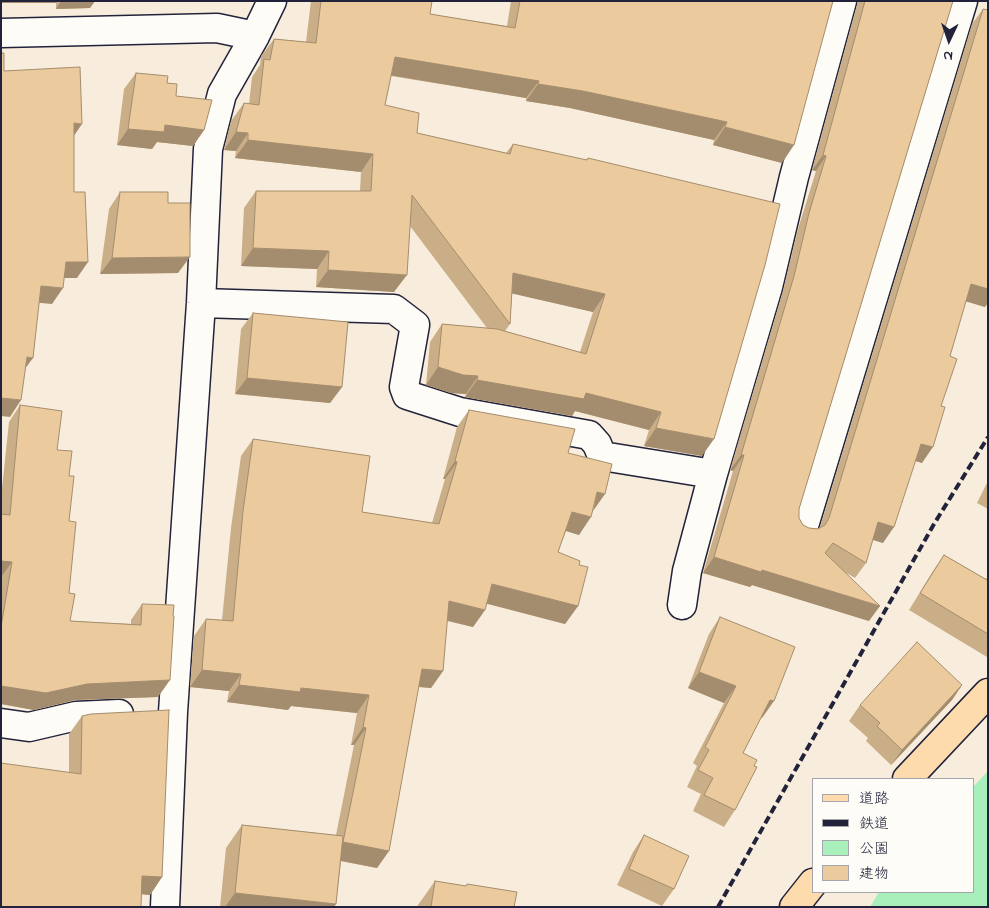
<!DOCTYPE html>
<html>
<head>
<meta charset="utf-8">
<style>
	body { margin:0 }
	#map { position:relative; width:989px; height:908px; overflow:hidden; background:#f8eddc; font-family:"Indie Flower","Klee One",sans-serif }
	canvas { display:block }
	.frame { position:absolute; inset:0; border:2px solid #22223b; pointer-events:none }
	.legend { position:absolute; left:812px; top:778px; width:162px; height:115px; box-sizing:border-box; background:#fdfcf7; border:1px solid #a5a5ac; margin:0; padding:6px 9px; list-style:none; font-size:15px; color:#22223b }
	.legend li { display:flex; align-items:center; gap:10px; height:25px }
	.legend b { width:25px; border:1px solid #a5a5ac }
	.north { position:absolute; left:924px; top:15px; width:50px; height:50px; -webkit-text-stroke:4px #fdfcf7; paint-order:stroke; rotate:183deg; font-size:14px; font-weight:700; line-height:20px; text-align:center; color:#22223b }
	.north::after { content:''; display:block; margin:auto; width:18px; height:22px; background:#22223b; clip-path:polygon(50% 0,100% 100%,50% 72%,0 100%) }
</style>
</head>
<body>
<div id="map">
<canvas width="989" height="908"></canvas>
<div class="frame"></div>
<ul class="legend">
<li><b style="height:6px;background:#fedbac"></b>道路</li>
<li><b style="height:6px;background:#22223b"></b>鉄道</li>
<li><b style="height:14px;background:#a9efbb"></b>公園</li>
<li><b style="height:14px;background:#ebca9d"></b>建物</li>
</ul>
<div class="north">N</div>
</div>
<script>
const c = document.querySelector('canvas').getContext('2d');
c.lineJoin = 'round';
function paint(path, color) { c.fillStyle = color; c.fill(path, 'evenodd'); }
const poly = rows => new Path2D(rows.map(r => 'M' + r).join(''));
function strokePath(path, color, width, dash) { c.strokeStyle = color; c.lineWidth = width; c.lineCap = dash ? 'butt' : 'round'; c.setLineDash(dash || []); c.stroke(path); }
paint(poly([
	[988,771,988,907,870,907,879,892,973,892,973,787]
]), '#a9efbb');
const minor = poly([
	[1,33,217,28,255,36],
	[201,303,394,309,415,325,404,387,407,395,460,412,589,435,597,444,602,456,713,474],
	[803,529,963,1],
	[682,605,687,571,713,474,768,287,794,177,842,1],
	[1,723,29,727,76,716,119,714],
	[165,907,173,712,201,303,208,149,222,94,255,36,272,1]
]);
const major = poly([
	[907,779,988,693],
	[794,907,813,883]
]);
strokePath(minor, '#22223b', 31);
strokePath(major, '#22223b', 31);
strokePath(minor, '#fdfcf7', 28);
strokePath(major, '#fedbac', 28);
strokePath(poly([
	[718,907,934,524,988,437]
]), '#22223b', 4, [8, 4]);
paint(poly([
	[1,1,95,1,90,8,56,9,56,3,1,3],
	[311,1,432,1,430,14,507,26,511,1,833,1,782,163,713,145,714,140,570,108,526,101,526,98,391,76,385,105,417,133,506,153,513,144,586,160,588,158,702,456,644,446,649,430,575,411,572,416,465,397,466,394,451,393,426,385,430,342,442,324,487,328,410,226,394,292,316,287,317,269,241,266,244,208,256,191,360,191,361,172,235,158,236,151,224,150,231,121,244,103,249,104,252,77,260,65,261,56,274,39,306,42],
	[512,293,593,312,580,352,505,331,510,324],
	[857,1,953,1,799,509,799,518,803,525,809,528,818,529,820,527,972,24,983,9,985,307,966,301,950,356,922,463,915,461,883,543,873,540,866,563,855,578,843,571,869,621,752,585,750,587,703,573,733,471,730,470,783,291,798,229,816,171,812,170,857,5],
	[136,73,167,83,176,96,204,130,193,146,157,142,152,149,117,145,124,89],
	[120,192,168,203,178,273,100,274,109,209],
	[253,313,342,387,330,403,235,394,241,329],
	[20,405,57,450,69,476,69,593,70,621,131,624,131,620,142,604,158,697,75,700,34,710,1,704,1,498,9,422],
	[469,410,568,453,593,511,579,535,566,531,558,552,579,565,578,606,565,624,487,603,485,610,473,627,447,621,443,671,431,688,418,687,389,851,377,868,341,861,336,904,334,907,220,907,226,848,242,825,336,835,354,745,351,745,357,713,291,706,288,710,227,702,229,691,190,687,194,636,206,619,222,620,231,528,241,456,253,439,362,512,432,523,445,479,443,479,457,427],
	[988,481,988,509,977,503],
	[944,555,986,579,988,576,987,657,909,610,933,571],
	[720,617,762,718,761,718,743,753,735,810,724,827,693,811,701,794,687,787,697,766,693,763,724,703,688,688,709,634],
	[962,685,952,700,891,765,866,741,868,738,849,721,860,705],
	[82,716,162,877,150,895,141,894,69,773,69,734],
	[644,835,674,889,662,906,617,885,633,852],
	[435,881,466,886,467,884,514,907,418,907,418,905]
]), '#caae87');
paint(poly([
	[1,1,57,1,56,3,1,3],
	[61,1,95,1,90,8,56,9],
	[395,57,539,81,526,98,383,74],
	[538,84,583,91,727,122,714,140,570,108,526,101],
	[74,123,82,124,71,140],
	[165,125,204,130,193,146,157,142,152,149,117,145,128,129],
	[725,127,794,145,782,163,713,145],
	[236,132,248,133,236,151,224,150],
	[248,140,373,154,361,172,235,158],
	[823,155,826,156,816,171,812,170],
	[253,248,329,251,317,269,241,266],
	[190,257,178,273,100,274,112,258],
	[66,262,88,262,77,278,55,278],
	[328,270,407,275,394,292,316,287],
	[513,273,605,294,593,312,501,291],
	[971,284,988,289,988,303,985,307,961,300],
	[41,286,63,288,52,304,30,302],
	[27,357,33,358,21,374],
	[438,367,478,376,466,394,451,393,426,385],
	[247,378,342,387,330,403,235,394],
	[477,380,586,393,661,412,649,430,575,411,572,416,465,397],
	[1,398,21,400,10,417,1,416],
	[656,428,714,439,702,456,644,446],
	[921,444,933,447,922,463,910,459],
	[741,455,744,455,733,471,730,470],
	[455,461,457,462,445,479,443,479],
	[597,492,605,494,593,511],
	[572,512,591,517,579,535,560,529],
	[878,522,894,527,883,543,867,538],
	[714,557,762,570,880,606,869,621,752,585,750,587,703,573],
	[1,561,12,562,1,577],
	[492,584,578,606,565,624,480,602],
	[449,601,485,610,473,627,437,618],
	[422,669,443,671,431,688,410,686],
	[202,670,241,674,229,691,190,687],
	[699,672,736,686,724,703,688,688],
	[170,680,158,697,75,700,34,710,1,704,1,686,87,684],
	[239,685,301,688,369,695,357,713,291,706,288,710,227,702],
	[962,685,952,700,891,765,902,750],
	[770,700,774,701,762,718,759,716],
	[363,727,366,728,354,745,351,745],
	[343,842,389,851,377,868,331,859],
	[142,876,162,877,150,895,129,893],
	[235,893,336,904,334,907,225,907]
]), '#a48d6e');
const building = poly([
	[321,1,432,1,430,14,515,28,520,1,833,1,794,145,725,127,727,122,583,91,538,84,539,81,395,57,385,105,419,113,417,133,510,154,513,144,587,160,588,158,780,204,765,265,714,439,656,428,661,412,586,393,584,399,477,380,478,376,463,375,438,367,442,324,497,329,586,354,605,294,513,273,510,324,412,195,407,275,328,270,329,251,253,248,256,191,371,191,373,154,248,140,248,133,236,132,244,103,259,105,264,59,270,60,274,39,316,43,321,1],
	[865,1,953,1,799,509,799,518,803,525,809,528,818,529,825,525,829,518,983,9,988,10,988,289,971,284,950,356,957,359,941,406,945,407,933,447,921,444,894,527,878,522,866,563,833,543,825,553,880,606,762,570,761,572,714,557,744,455,741,455,794,276,809,213,826,156,823,155,865,1],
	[1,53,4,53,4,71,80,67,82,124,74,123,74,192,85,192,88,262,66,262,63,288,41,286,33,358,27,357,21,400,1,398,1,53],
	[136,73,168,76,167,83,177,84,176,96,212,100,204,130,165,125,164,132,128,129,136,73],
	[120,192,168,192,168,203,190,203,190,257,112,258,120,192],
	[253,313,348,322,342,387,247,378,253,313],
	[20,405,62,411,57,450,72,451,69,476,74,476,69,521,76,522,69,593,75,594,70,621,141,625,142,604,174,605,173,616,174,616,170,680,87,684,46,693,1,686,1,627,12,562,1,561,1,514,10,515,20,405],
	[469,410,575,429,568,453,612,464,605,494,597,492,591,517,572,512,558,552,580,561,579,565,588,567,578,606,492,584,485,610,449,601,443,671,422,669,389,851,343,842,366,728,363,727,369,695,301,688,300,692,239,685,241,674,202,670,206,619,233,621,243,511,253,439,370,456,362,512,439,524,457,462,455,461,469,410],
	[944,555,987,580,988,579,988,634,920,593,944,555],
	[720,617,795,647,774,701,770,700,743,753,757,760,754,766,757,767,735,810,704,795,713,778,698,770,709,750,705,747,736,686,699,672,720,617],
	[917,642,962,685,902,750,877,726,880,723,860,705,917,642],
	[169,710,162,877,142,876,141,907,1,907,1,763,81,774,82,716,91,714,169,710],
	[242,825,343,836,336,904,235,893,242,825],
	[644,835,689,856,674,889,629,869,644,835],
	[435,881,466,886,467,884,517,892,514,907,431,907,435,881]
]);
paint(building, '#ebca9d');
strokePath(building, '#a48d6e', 1);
</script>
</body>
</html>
